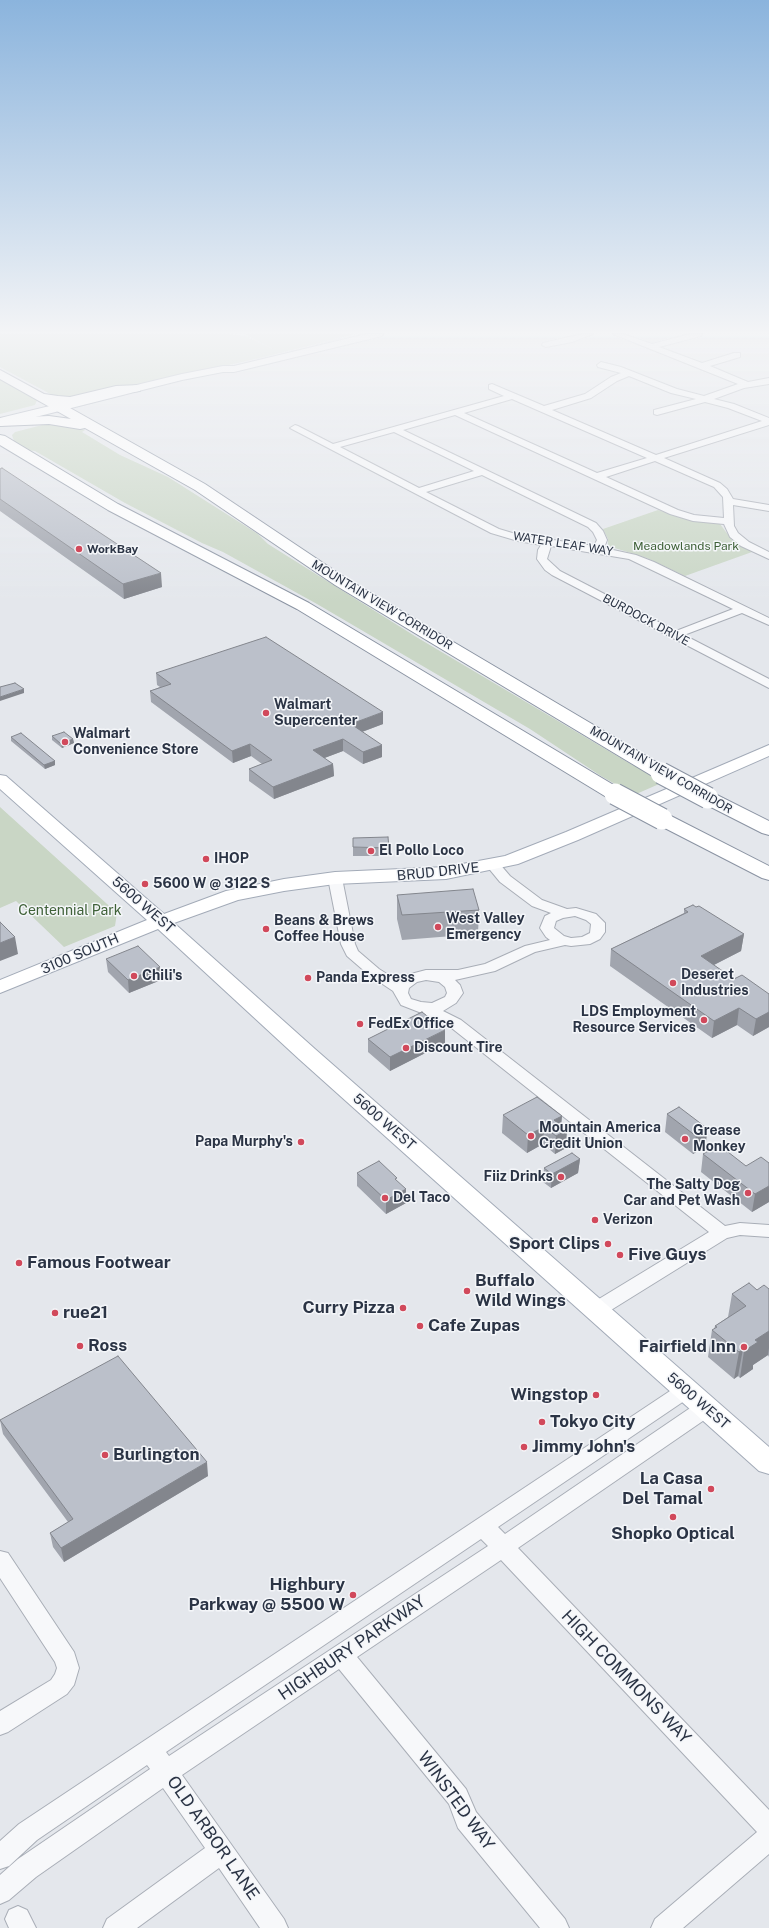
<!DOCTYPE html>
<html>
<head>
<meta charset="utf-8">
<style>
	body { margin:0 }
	canvas { display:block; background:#e4e7ec }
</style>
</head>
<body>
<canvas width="769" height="1928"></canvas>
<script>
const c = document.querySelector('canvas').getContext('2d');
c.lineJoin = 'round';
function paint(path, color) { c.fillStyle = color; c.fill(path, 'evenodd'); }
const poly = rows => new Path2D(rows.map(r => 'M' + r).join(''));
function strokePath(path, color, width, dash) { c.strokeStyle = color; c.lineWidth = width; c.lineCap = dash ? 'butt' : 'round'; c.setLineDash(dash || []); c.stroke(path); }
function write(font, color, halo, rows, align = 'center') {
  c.font = font + ' "Public Sans",sans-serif'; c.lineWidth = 3; c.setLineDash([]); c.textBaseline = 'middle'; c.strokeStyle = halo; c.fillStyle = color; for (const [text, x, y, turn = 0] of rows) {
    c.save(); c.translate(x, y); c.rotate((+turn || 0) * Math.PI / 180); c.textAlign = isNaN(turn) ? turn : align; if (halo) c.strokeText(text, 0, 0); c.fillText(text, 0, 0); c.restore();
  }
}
paint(poly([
	[0,334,228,334,245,336,273,349,244,334,355,334,260,358,80,398,58,398,0,367],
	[0,379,35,397,37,400,35,405,0,414],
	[54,422,85,430,82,432,120,455,168,477,258,534,268,544,418,638,634,766,642,767,666,781,634,795,601,776,530,729,317,604,223,552,202,543,125,503,35,451,25,450,14,441,12,435,15,432],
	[658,510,682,518,720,524,732,540,752,552,685,576,647,558,608,546,608,539,603,529],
	[0,807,117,913,115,926,64,947,16,901,0,908]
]), '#c9d6c5');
const minor = poly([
	[582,334,593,334,572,342,546,347,542,345,543,343,582,334],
	[613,334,623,334,652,344,690,334,702,334,701,336,659,347,702,363,734,353,740,353,740,357,710,366,748,382,769,378,769,384,744,388,714,399,734,404,769,418,769,425,664,458,720,483,727,489,733,499,769,505,769,511,733,505,734,526,738,533,749,542,769,552,769,559,741,546,730,537,724,524,693,521,670,514,455,415,403,430,596,523,603,531,607,540,604,548,636,555,654,562,769,618,769,625,742,613,684,635,769,679,769,688,552,575,545,570,537,559,538,550,541,545,518,541,491,533,290,428,295,425,298,426,333,444,504,396,489,389,489,385,492,384,544,406,585,394,611,377,621,373,598,367,597,365,601,362,621,367,677,389,704,396,738,384,613,334],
	[629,376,671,393,696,399,654,410,654,414,657,415,705,402,728,408,762,421,656,455,552,410,591,398,617,381,629,376],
	[512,399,647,458,597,473,464,413,512,399],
	[394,432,474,471,419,488,340,447,394,432],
	[655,461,714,487,723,497,724,518,694,515,678,510,606,477,655,461],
	[482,475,588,527,593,532,597,540,594,546,519,535,499,529,426,492,482,475],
	[551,546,629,559,733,609,676,631,560,571,547,559,551,546],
	[493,861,498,862,510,876,542,900,567,909,576,908,596,914,605,923,605,932,600,939,590,944,571,946,565,945,535,952,495,971,455,980,460,985,463,993,456,1003,443,1011,461,1020,725,1226,740,1223,769,1225,769,1237,740,1235,727,1238,603,1315,596,1317,589,1315,587,1310,589,1305,709,1232,449,1026,419,1012,401,1005,393,991,369,975,347,956,341,944,328,878,330,875,335,874,340,875,342,878,355,944,358,951,379,969,398,981,407,975,426,970,458,970,485,964,525,946,550,940,546,937,540,928,545,916,551,913,532,906,500,882,486,865,488,862,493,861],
	[575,916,586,920,591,924,590,933,582,937,571,938,564,936,554,928,556,921,563,918,575,916],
	[426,980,439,982,445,987,447,993,445,997,432,1003,421,1002,411,999,408,993,409,988,417,982,426,980],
	[686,1382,693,1385,696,1390,693,1395,498,1527,505,1534,699,1402,706,1400,713,1402,716,1408,713,1414,518,1548,769,1810,769,1854,683,1928,651,1928,655,1919,757,1832,501,1560,357,1657,466,1789,476,1812,565,1919,569,1928,540,1928,458,1828,449,1804,339,1669,182,1775,284,1919,288,1928,260,1928,219,1868,137,1928,103,1928,107,1919,205,1848,163,1788,36,1877,9,1900,0,1904,0,1875,18,1859,150,1769,147,1765,37,1840,9,1866,0,1869,0,1841,19,1824,679,1385,686,1382],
	[481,1539,488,1546,169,1756,166,1752,481,1539],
	[0,1551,8,1553,74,1652,79,1668,74,1685,67,1694,8,1732,0,1735,0,1711,51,1680,55,1674,57,1668,55,1662,0,1578,0,1551],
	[18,1906,27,1910,36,1928,9,1928,5,1919,9,1910,18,1906]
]);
const major = poly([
	[366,334,383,334,382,336,234,372,223,372,182,380,0,426,0,418,182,374,223,366,234,366,366,334],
	[769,745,769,756,578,840,518,864,446,879,335,884,284,891,238,900,174,923,315,1049,769,1447,769,1474,759,1471,299,1059,158,929,0,993,0,980,147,920,0,789,0,775,6,776,164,914,226,891,284,879,335,872,446,867,505,856,566,832,769,745]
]);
const highway = poly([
	[0,370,44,394,58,396,70,397,116,386,140,385,141,388,140,391,116,394,70,405,63,404,205,484,347,579,668,769,670,773,668,777,661,779,654,777,335,585,195,490,85,428,80,429,49,424,0,426,0,418,49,416,71,419,0,379,0,370],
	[0,435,5,436,118,504,309,603,622,790,625,794,622,798,615,800,608,798,297,609,108,510,0,445,0,435],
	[708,792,715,794,769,821,769,835,762,833,701,802,698,798,701,794,708,792],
	[662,813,669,815,769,866,769,880,762,878,655,823,652,819,655,815,662,813]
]);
strokePath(minor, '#a9aeb7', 2);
strokePath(major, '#a3abb8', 2);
strokePath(highway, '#8b94a3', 2);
paint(minor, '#f7f8fa');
paint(major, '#fff');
paint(highway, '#fff');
const highwayBridge = poly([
	[661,773,708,798],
	[615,794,662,819]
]);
strokePath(highwayBridge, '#8b94a3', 23, []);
strokePath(highwayBridge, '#fff', 21);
paint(poly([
	[0,469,162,587,124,599,0,511],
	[156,673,383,724,362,732,382,757,363,764,343,751,324,758,333,764,334,776,274,799,249,781,249,769,262,764,251,756,233,763,151,702,150,691,160,687,157,685],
	[52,736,73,739,74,743,62,748,52,740],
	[11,737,55,761,55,765,45,769,11,741],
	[353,847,389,848,389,856,353,856],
	[397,895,479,910,478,934,402,940,397,919],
	[684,909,744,934,741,951,714,965,734,979,769,994,769,1027,753,1036,737,1025,712,1038,610,966,611,949,684,913],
	[106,959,161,980,129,993,108,972],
	[368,1039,445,1043,390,1071,368,1052],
	[679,1107,705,1147,693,1154,665,1132,667,1114],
	[503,1115,562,1116,561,1125,566,1148,555,1154,543,1144,527,1153,502,1133],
	[703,1154,746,1166,769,1163,769,1202,752,1212,701,1172],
	[580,1159,578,1173,551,1188,543,1182,544,1168],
	[357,1173,397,1181,406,1203,386,1214,357,1186],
	[769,1289,769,1357,768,1355,753,1365,753,1369,740,1378,738,1376,734,1379,708,1357,712,1330,714,1329,715,1326,728,1317,732,1294,757,1290],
	[0,1420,208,1476,64,1562,53,1547,50,1533,68,1522,3,1434]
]), '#a1a5ae');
paint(poly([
	[161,573,162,587,124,599,123,584],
	[24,689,24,693,0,701,0,697],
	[383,712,383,724,351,736,351,724],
	[73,739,74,743,62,748,61,744],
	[343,739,343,751,314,762,313,750],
	[250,744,251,756,233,763,232,751],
	[382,745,382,757,363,764,363,752],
	[55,761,55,765,45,769,44,765],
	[333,764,334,776,274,799,273,787],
	[744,934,741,951,698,973,701,956],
	[15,937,18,954,0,961,0,943],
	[160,967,161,980,129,993,128,980],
	[739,1008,737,1025,712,1038,714,1021],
	[769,1012,769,1027,753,1036,756,1019],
	[445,1030,445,1043,390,1071,390,1057],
	[562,1116,560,1134,554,1120],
	[544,1127,543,1144,527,1153,528,1135],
	[708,1129,705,1147,693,1154,696,1136],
	[567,1130,566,1148,555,1154,556,1136],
	[580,1159,578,1173,551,1188,552,1174],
	[769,1186,769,1202,752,1212,755,1194],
	[406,1189,406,1203,386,1214,386,1200],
	[769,1331,769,1348,768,1355,753,1365,753,1369,740,1378,744,1351,755,1340],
	[743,1349,738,1376,734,1379,739,1352],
	[207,1462,208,1476,64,1562,61,1548]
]), '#83868d');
const building = poly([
	[2,468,161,573,123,584,0,499,0,469,2,468],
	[266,637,383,712,351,724,382,745,363,752,343,739,313,750,333,764,273,787,249,769,272,760,250,744,232,751,150,691,171,684,156,673,266,637],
	[15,683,24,689,0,697,0,687,15,683],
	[64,732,73,739,61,744,52,736,64,732],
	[21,733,55,761,44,765,11,737,21,733],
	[388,837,389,848,353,847,353,838,388,837],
	[473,889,479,910,402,915,397,895,473,889],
	[693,905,696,907,699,906,744,934,701,956,734,979,742,975,769,994,769,1012,756,1019,739,1008,714,1021,611,949,688,912,684,909,693,905],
	[0,922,15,937,0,943,0,922],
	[138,946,160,967,128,980,106,959,138,946],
	[422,1012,445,1030,390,1057,368,1039,422,1012],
	[537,1097,562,1116,554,1120,567,1130,556,1136,544,1127,528,1135,503,1115,537,1097],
	[679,1107,708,1129,696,1136,667,1114,679,1107],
	[719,1145,746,1166,761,1157,769,1163,769,1186,755,1194,703,1154,719,1145],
	[572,1153,580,1159,552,1174,544,1168,572,1153],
	[379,1161,397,1178,395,1179,406,1189,386,1200,357,1173,379,1161],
	[749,1283,757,1290,764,1285,769,1289,769,1331,755,1340,758,1342,744,1351,743,1349,739,1352,712,1330,717,1327,715,1326,746,1306,732,1294,749,1283],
	[118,1356,207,1462,61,1548,50,1533,73,1519,0,1420,118,1356]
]);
paint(building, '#bbc0ca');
strokePath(building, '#83868d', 1);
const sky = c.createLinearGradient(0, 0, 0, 603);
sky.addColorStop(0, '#8bb4dd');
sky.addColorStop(0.55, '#f3f4f6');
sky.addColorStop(1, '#f3f4f600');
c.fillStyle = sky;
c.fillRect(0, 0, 769, 603);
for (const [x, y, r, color] of [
	[79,549,4,"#d1495b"],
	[266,713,4,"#d1495b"],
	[65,742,4,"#d1495b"],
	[371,851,4,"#d1495b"],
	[206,859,4,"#d1495b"],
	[145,884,4,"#d1495b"],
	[438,927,4,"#d1495b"],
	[266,929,4,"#d1495b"],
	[134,976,4,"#d1495b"],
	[308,978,4,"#d1495b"],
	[673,983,4,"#d1495b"],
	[704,1020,4,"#d1495b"],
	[360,1024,4,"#d1495b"],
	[406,1048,4,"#d1495b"],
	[531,1136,4,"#d1495b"],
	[685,1139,4,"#d1495b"],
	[301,1142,4,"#d1495b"],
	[561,1177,4,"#d1495b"],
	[748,1193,4,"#d1495b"],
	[385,1198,4,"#d1495b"],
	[595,1220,4,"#d1495b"],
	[608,1244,4,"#d1495b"],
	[620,1255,4,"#d1495b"],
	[19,1263,4,"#d1495b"],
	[467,1291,4,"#d1495b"],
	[403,1308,4,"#d1495b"],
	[55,1313,4,"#d1495b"],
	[420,1326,4,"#d1495b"],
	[80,1346,4,"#d1495b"],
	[744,1347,4,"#d1495b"],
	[596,1395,4,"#d1495b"],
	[542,1422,4,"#d1495b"],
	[524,1447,4,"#d1495b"],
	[105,1455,4,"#d1495b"],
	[711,1489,4,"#d1495b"],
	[673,1517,4,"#d1495b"],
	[353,1595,4,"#d1495b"]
]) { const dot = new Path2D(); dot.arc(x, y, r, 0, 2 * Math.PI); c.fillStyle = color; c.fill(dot); strokePath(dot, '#f4f6f9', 1.5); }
write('12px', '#2b3445', '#f4f6f9', [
	["WATER LEAF WAY",563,544,9],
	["MOUNTAIN VIEW CORRIDOR",382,605,31],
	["BURDOCK DRIVE",646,620,28],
	["MOUNTAIN VIEW CORRIDOR",661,770,30]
]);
write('12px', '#3f6138', '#f4f6f9', [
	["Meadowlands Park",686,546]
]);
write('bold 12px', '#2b3445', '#f4f6f9', [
	["WorkBay",87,549]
], 'left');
write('bold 14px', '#2b3445', '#f4f6f9', [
	["Walmart",274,705],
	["Supercenter",274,721],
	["Walmart",73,734],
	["Convenience Store",73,750],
	["El Pollo Loco",379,851],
	["IHOP",214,859],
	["5600 W @ 3122 S",153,884],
	["West Valley",446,919],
	["Emergency",446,935],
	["Beans & Brews",274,921],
	["Coffee House",274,937],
	["Deseret",681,975],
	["Industries",681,991],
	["Chili's",142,976],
	["Panda Express",316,978],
	["LDS Employment",696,1012,"right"],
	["Resource Services",696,1028,"right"],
	["FedEx Office",368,1024],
	["Discount Tire",414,1048],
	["Mountain America",539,1128],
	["Credit Union",539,1144],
	["Grease",693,1131],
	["Monkey",693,1147],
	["Papa Murphy's",293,1142,"right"],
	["Fiiz Drinks",553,1177,"right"],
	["The Salty Dog",740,1185,"right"],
	["Car and Pet Wash",740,1201,"right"],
	["Del Taco",393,1198],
	["Verizon",603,1220]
], 'left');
write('14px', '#2b3445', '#f4f6f9', [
	["BRUD DRIVE",438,872,-6],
	["5600 WEST",143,905,41],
	["3100 SOUTH",80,954,-23],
	["5600 WEST",384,1122,41],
	["5600 WEST",698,1401,41]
]);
write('14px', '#3f6138', '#f4f6f9', [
	["Centennial Park",70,911]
]);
write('bold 17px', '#2b3445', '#f4f6f9', [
	["Sport Clips",600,1244,"right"],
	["Five Guys",628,1255],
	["Famous Footwear",27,1263],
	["Buffalo",475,1281],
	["Wild Wings",475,1301],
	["Curry Pizza",395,1308,"right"],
	["rue21",63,1313],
	["Cafe Zupas",428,1326],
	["Ross",88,1346],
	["Fairfield Inn",736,1347,"right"],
	["Wingstop",588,1395,"right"],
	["Tokyo City",550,1422],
	["Jimmy John's",532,1447],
	["Burlington",113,1455],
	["La Casa",703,1479,"right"],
	["Del Tamal",703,1499,"right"],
	["Shopko Optical",673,1534,"center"],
	["Highbury",345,1585,"right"],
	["Parkway @ 5500 W",345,1605,"right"]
], 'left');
write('17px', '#2b3445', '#f4f6f9', [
	["HIGHBURY PARKWAY",352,1648,-34],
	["HIGH COMMONS WAY",626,1677,46],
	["WINSTED WAY",456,1801,54],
	["OLD ARBOR LANE",213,1838,55]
]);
</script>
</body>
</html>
